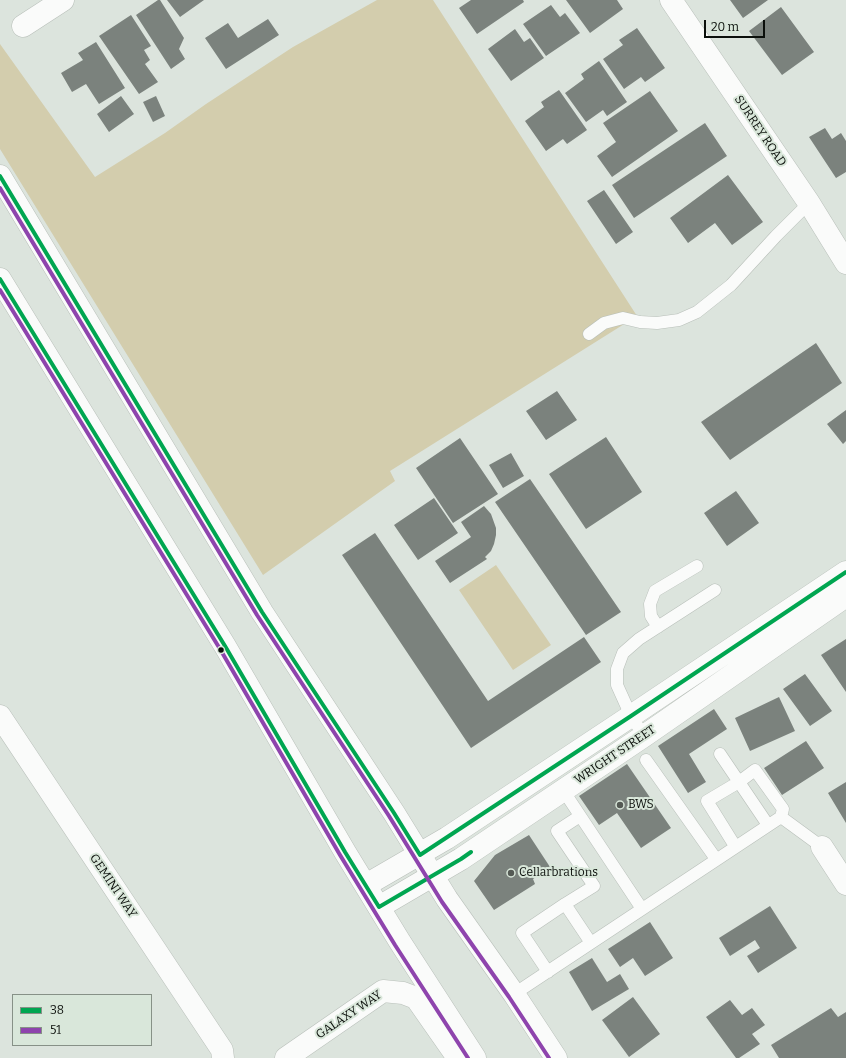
<!DOCTYPE html>
<html>
<head>
<meta charset="utf-8">
<style>
	body { margin:0 }
	#map { position:relative; width:846px; height:1058px; overflow:hidden; background:#dce4dd; font-family:Bitter,serif }
	canvas { display:block }
	.legend { position:absolute; left:12px; top:994px; width:140px; height:52px; box-sizing:border-box; background:#d9e7da; border:1px solid #879187; margin:0; padding:5px 7px; list-style:none; font-size:12px; color:#0b0f0b }
	.legend li { display:flex; align-items:center; gap:8px; height:20px }
	.legend b { width:20px; border:1px solid #879187 }
	.scale { position:absolute; left:704px; top:20px; width:61px; height:18px; box-sizing:border-box; border:2px solid #0b0f0b; border-top:0; padding-left:5px; font-size:12px; line-height:14px; white-space:nowrap; color:#0b0f0b; -webkit-text-stroke:3px #d9e7da; paint-order:stroke }
</style>
</head>
<body>
<div id="map">
<canvas width="846" height="1058"></canvas>
<ul class="legend">
<li><b style="height:5px;background:#00a651"></b>38</li>
<li><b style="height:5px;background:#8e44ad"></b>51</li>
</ul>
<div class="scale">20 m</div>
</div>
<script>
const c = document.querySelector('canvas').getContext('2d');
c.lineJoin = 'round';
function paint(path, color) { c.fillStyle = color; c.fill(path, 'evenodd'); }
const poly = rows => new Path2D(rows.map(r => 'M' + r).join(''));
function strokePath(path, color, width, dash) { c.strokeStyle = color; c.lineWidth = width; c.lineCap = dash ? 'butt' : 'round'; c.setLineDash(dash || []); c.stroke(path); }
function write(font, color, halo, rows, align = 'center') {
  c.font = font + ' Bitter,serif'; c.lineWidth = 4; c.setLineDash([]); c.textBaseline = 'middle'; c.strokeStyle = halo; c.fillStyle = color; for (const [text, x, y, turn = 0] of rows) {
    c.save(); c.translate(x, y); c.rotate((+turn || 0) * Math.PI / 180); c.textAlign = isNaN(turn) ? turn : align; if (halo) c.strokeText(text, 0, 0); c.fillText(text, 0, 0); c.restore();
  }
}
paint(poly([
	[377,0,433,0,637,316,390,471,395,481,263,575,0,149,0,44,95,177,165,133,206,104,293,47],
	[496,565,551,645,513,670,459,590]
]), '#d3cdad');
paint(poly([
	[158,0,160,0,184,38,179,49,185,59,171,69,136,15],
	[167,0,204,0,180,17],
	[471,0,523,0,524,2,477,34,459,8],
	[566,0,617,0,623,9,590,33],
	[730,0,768,0,743,18],
	[551,5,560,17,565,13,580,33,546,56,523,24],
	[781,7,814,52,782,75,749,31],
	[131,15,151,46,144,50,150,60,145,64,158,82,139,94,99,36],
	[268,19,279,35,226,69,205,38,228,23,238,38],
	[637,28,665,68,645,82,641,77,624,89,603,59,623,45,619,40],
	[515,29,524,42,530,38,544,58,511,81,488,49],
	[96,42,125,88,99,104,86,84,72,92,61,73,83,60,78,53],
	[599,61,627,102,607,116,603,110,586,122,565,93,584,79,581,74],
	[559,90,587,130,567,144,563,139,546,151,525,121,544,107,541,102],
	[650,91,678,131,612,177,597,156,616,142,603,123],
	[121,96,134,114,109,132,97,114],
	[156,96,165,116,153,122,143,102],
	[705,123,727,156,634,218,612,185],
	[825,128,832,139,841,133,846,141,846,172,836,178,809,137],
	[728,175,763,222,732,245,715,223,688,243,670,218],
	[604,190,633,232,616,244,587,201],
	[816,343,842,383,730,460,701,422],
	[557,391,577,420,546,440,526,411],
	[846,410,846,441,843,444,827,424],
	[606,437,642,492,586,529,549,474],
	[460,438,498,494,453,523,416,468],
	[511,453,524,476,503,488,489,465],
	[530,479,621,612,586,635,495,502],
	[736,491,759,523,727,546,704,513],
	[434,498,458,533,418,560,394,525],
	[484,506,491,514,496,528,496,535,494,544,491,551,485,557,487,559,450,583,435,561,471,537,461,522],
	[375,533,488,701,584,637,601,662,471,748,342,555],
	[846,639,846,692,821,655],
	[805,674,832,711,810,726,783,689],
	[779,697,795,731,750,751,735,718],
	[714,709,727,729,689,754,706,782,688,793,658,746],
	[806,741,824,768,782,795,764,768],
	[627,764,671,828,641,848,617,813,599,825,579,796],
	[846,782,846,823,828,793],
	[529,835,550,867,533,879,535,884,494,910,474,881,495,855],
	[770,906,797,948,758,973,747,956,760,948,755,940,730,956,719,938],
	[650,922,673,958,645,976,633,958,620,967,608,949],
	[592,958,607,982,620,974,629,989,592,1011,569,972],
	[633,997,660,1034,629,1057,602,1020],
	[730,1000,742,1015,752,1008,765,1025,752,1034,760,1044,739,1058,736,1058,706,1017],
	[831,1008,838,1017,846,1012,846,1058,779,1058,771,1045]
]), '#7b827d');
const lane = poly([
	[589,334,604,323,623,318,640,322,657,323,679,320,697,312,731,285,776,236,809,203],
	[658,627,651,616,650,604,655,591,697,566],
	[644,736,631,716,617,685,617,669,623,653,639,639,715,590],
	[720,754,768,825],
	[646,760,716,859],
	[563,790,642,909],
	[781,817,822,847],
	[565,904,594,886,557,831,580,816],
	[548,972,522,933,565,904,591,943],
	[514,994,781,817,783,809,755,770,739,782,707,801,735,846]
]);
const street = poly([
	[671,0,809,203,846,263],
	[23,26,63,0],
	[0,716,222,1050,223,1058],
	[822,847,846,884],
	[286,1058,383,991,403,993,416,998,458,1058]
]);
const secondary = poly([
	[366,885,447,838,631,716,846,572],
	[379,907,461,859,644,736,846,596]
]);
const highway = poly([
	[0,176,262,612,394,813,447,899,514,994,556,1058],
	[0,279,225,646,345,852,400,942,475,1058]
]);
strokePath(lane, '#b8bfb9', 13);
strokePath(street, '#b8bfb9', 23);
strokePath(secondary, '#b8bfb9', 23);
strokePath(highway, '#b8bfb9', 23);
strokePath(lane, '#fafbfa', 12);
strokePath(street, '#fafbfa', 22);
strokePath(secondary, '#fafbfa', 22);
strokePath(highway, '#fafbfa', 22);
strokePath(poly([
	[0,176,262,612,394,813,420,855,631,716,846,572],
	[0,279,225,646,345,852,379,907,461,859,471,852]
]), '#00a651', 4);
strokePath(poly([
	[0,188,257,615,389,816,442,902,509,997,549,1058],
	[0,290,220,649,340,855,395,945,468,1058]
]), '#8e44ad', 4);
for (const [x, y, r, color] of [
	[221,650,3.5,"#0b0f0b"],
	[620,805,4,"#545a54"],
	[511,873,4,"#545a54"]
]) { const dot = new Path2D(); dot.arc(x, y, r, 0, 2 * Math.PI); c.fillStyle = color; c.fill(dot); strokePath(dot, '#d9e7da', 1.5); }
write('12px', '#0b0f0b', '#d9e7da', [
	["SURREY ROAD",760,131,56],
	["WRIGHT STREET",615,755,-34],
	["GEMINI WAY",113,886,56],
	["GALAXY WAY",349,1015,-34]
]);
write('12px', '#0b0f0b', '#d9e7da', [
	["BWS",628,805],
	["Cellarbrations",519,873]
], 'left');
</script>
</body>
</html>
